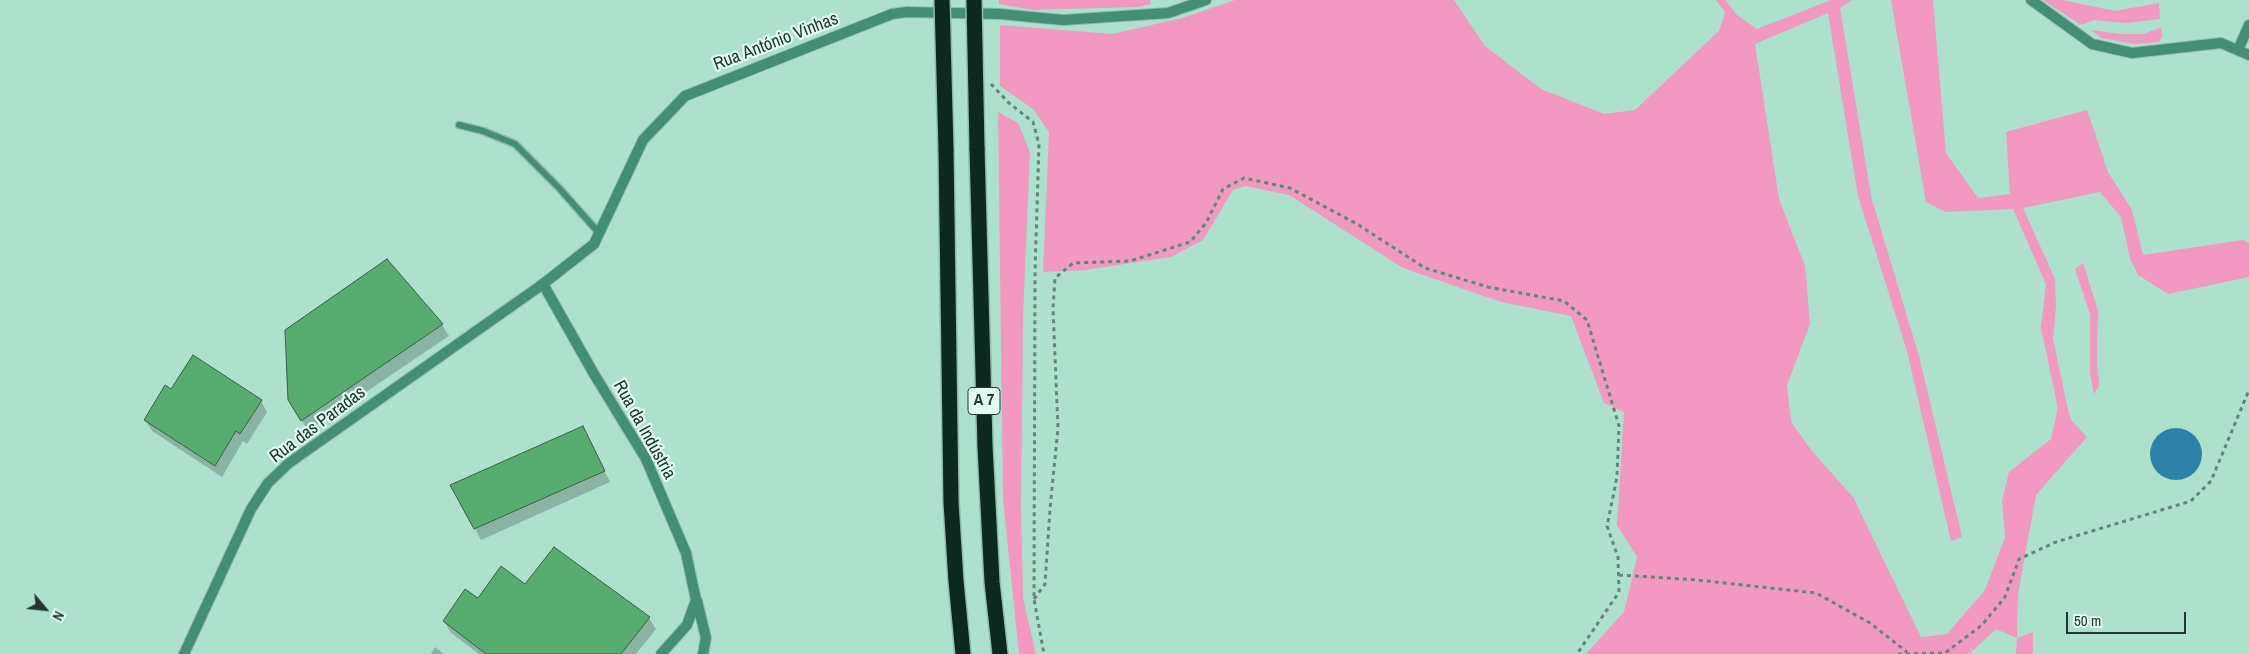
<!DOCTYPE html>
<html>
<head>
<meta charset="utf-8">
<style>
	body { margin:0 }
	#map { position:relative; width:2249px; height:654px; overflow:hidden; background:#aee0ce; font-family:"Archivo Narrow",sans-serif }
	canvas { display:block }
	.north { position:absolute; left:20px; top:584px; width:50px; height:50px; -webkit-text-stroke:4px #e2fbf2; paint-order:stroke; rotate:118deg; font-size:14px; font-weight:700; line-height:20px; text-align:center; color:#233730 }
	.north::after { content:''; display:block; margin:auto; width:18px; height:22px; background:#233730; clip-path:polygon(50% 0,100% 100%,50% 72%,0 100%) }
	.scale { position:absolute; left:2066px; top:612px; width:120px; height:22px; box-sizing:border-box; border:2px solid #233730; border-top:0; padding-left:6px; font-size:15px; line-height:18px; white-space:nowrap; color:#233730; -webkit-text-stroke:4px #e2fbf2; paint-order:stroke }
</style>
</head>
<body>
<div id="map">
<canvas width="2249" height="654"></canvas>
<div class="north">N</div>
<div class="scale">50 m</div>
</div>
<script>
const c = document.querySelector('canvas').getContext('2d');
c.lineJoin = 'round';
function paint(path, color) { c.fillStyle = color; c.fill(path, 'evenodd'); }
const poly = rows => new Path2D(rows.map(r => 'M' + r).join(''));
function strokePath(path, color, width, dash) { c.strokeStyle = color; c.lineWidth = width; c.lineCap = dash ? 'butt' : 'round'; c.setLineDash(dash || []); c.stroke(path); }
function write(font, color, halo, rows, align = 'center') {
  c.font = font + ' "Archivo Narrow",sans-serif'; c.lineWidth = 4.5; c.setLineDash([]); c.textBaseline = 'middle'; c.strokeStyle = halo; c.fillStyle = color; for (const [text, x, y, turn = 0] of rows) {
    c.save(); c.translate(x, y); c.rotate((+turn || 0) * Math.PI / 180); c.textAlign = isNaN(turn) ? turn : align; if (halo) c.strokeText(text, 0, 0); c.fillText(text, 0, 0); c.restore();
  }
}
paint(poly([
	[999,0,1150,0,1151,4,1137,7,1033,10,999,4],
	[1235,0,1454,0,1485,46,1541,89,1604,114,1635,110,1719,31,1725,12,1716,0,1725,0,1737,15,1757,29,1831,0,1852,0,1840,8,1871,196,1919,356,1962,537,1951,541,1907,351,1858,196,1828,13,1755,44,1779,199,1805,266,1810,324,1787,385,1791,422,1812,451,1853,497,1921,637,1947,634,1985,590,2005,537,2002,501,2009,472,2051,439,2058,408,2041,328,2046,284,2013,209,1946,212,1926,202,1891,0,1933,0,1946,153,1978,198,2010,194,2006,132,2087,110,2108,172,2132,210,2143,255,2243,240,2249,243,2249,277,2168,294,2138,275,2130,259,2121,217,2100,192,2023,208,2055,279,2056,305,2053,339,2067,405,2071,420,2087,437,2036,495,2018,594,2017,638,2033,632,2033,654,2016,654,2017,638,1996,629,1969,654,1586,654,1624,612,1637,557,1617,525,1624,412,1604,403,1571,316,1501,302,1403,268,1289,195,1245,186,1233,190,1203,240,1171,257,1085,270,1043,272,1049,132,1033,109,1000,86,1000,25,1112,34,1182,18],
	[2043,0,2062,0,2115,11,2159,3,2160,19,2126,23,2094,20,2081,25],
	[2161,27,2162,37,2159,42,2135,44,2102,38,2091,30,2119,34,2144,34],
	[998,112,1018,123,1030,152,1023,318,1021,509,1023,598,1036,654,1019,654,1003,499],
	[2083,263,2098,310,2097,363,2099,386,2094,394,2090,374,2090,314,2075,269]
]), '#f199c1');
paint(poly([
	'2150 454a26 26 0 1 1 52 0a26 26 0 1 1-52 0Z'
]), '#2f82a7');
paint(poly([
	[386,260,442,325,449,336,308,431,296,411],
	[171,391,261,401,267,412,247,444,243,441,222,477,152,431,145,420],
	[589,439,610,482,481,540,452,485],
	[555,549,649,618,656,629,636,654,479,654,450,632,444,621,479,600,525,586],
	[435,647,444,654,431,654]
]), '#0003');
const building = poly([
	[387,259,443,324,301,421,288,400,285,330,387,259],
	[193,355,262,400,240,434,236,431,215,466,144,420,165,385,171,389,193,355],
	[583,426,605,471,474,529,450,485,583,426],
	[554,547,650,617,621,654,486,654,443,621,465,589,478,598,501,566,525,584,554,547]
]);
paint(building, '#58ac71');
strokePath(building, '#3c5e44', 1);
const service = poly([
	[459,125,483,131,515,144,559,188,599,233]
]);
const minor = poly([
	[2238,50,2249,25],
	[543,284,594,374,646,459,686,553,696,600,687,625,661,654],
	[697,601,706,638,703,654]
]);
const tertiary = poly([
	[2031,0,2092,44,2132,53,2221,43,2249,55],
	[184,654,251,509,268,483,289,463,543,284,594,244,643,140,685,96,892,14,907,12,1000,14,1063,20,1168,13,1206,0]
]);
const motorway = poly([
	[977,148,985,446,992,582,1000,654],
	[946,149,951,502,956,581,963,654]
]);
strokePath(service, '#8fbbab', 9);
strokePath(minor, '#8fbbab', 12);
strokePath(tertiary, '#8fbbab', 12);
strokePath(motorway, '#8fbbab', 18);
strokePath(poly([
	[991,84,1009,103,1033,122,1039,144,1035,272,1034,599,1044,654],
	[1619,575,1697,580,1816,593,1870,623,1907,652],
	[1034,599,1045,584,1050,509,1058,428,1053,308,1055,278,1073,263,1130,261,1190,242,1206,223,1223,189,1244,178,1290,188,1357,224,1425,268,1488,287,1564,301,1587,320,1619,426,1617,477,1607,526,1618,557,1619,592,1577,654],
	[1898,654,1945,653,1982,625,2005,597,2019,559,2056,542,2191,501,2211,481,2249,390]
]), '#648679', 3, [4, 4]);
strokePath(service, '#448d77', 6);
strokePath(minor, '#448d77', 10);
strokePath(tertiary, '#448d77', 10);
strokePath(motorway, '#0d2820', 15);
const motorwayBridge = poly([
	[942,0,946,149],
	[974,0,977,148]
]);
strokePath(motorwayBridge, '#8fbbab', 18, []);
strokePath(motorwayBridge, '#0d2820', 15);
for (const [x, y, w] of [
	[984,401,32]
]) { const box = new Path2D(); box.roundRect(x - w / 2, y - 13.5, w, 27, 4); c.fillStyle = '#e2fbf2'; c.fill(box); strokePath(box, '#233730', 1); }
write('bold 16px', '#233730', null, [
	["A 7",984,401]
]);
write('18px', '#233730', '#e2fbf2', [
	["Rua António Vinhas",776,42,-21],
	["Rua das Paradas",318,425,-37],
	["Rua da Indústria",644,430,61]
]);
</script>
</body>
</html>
